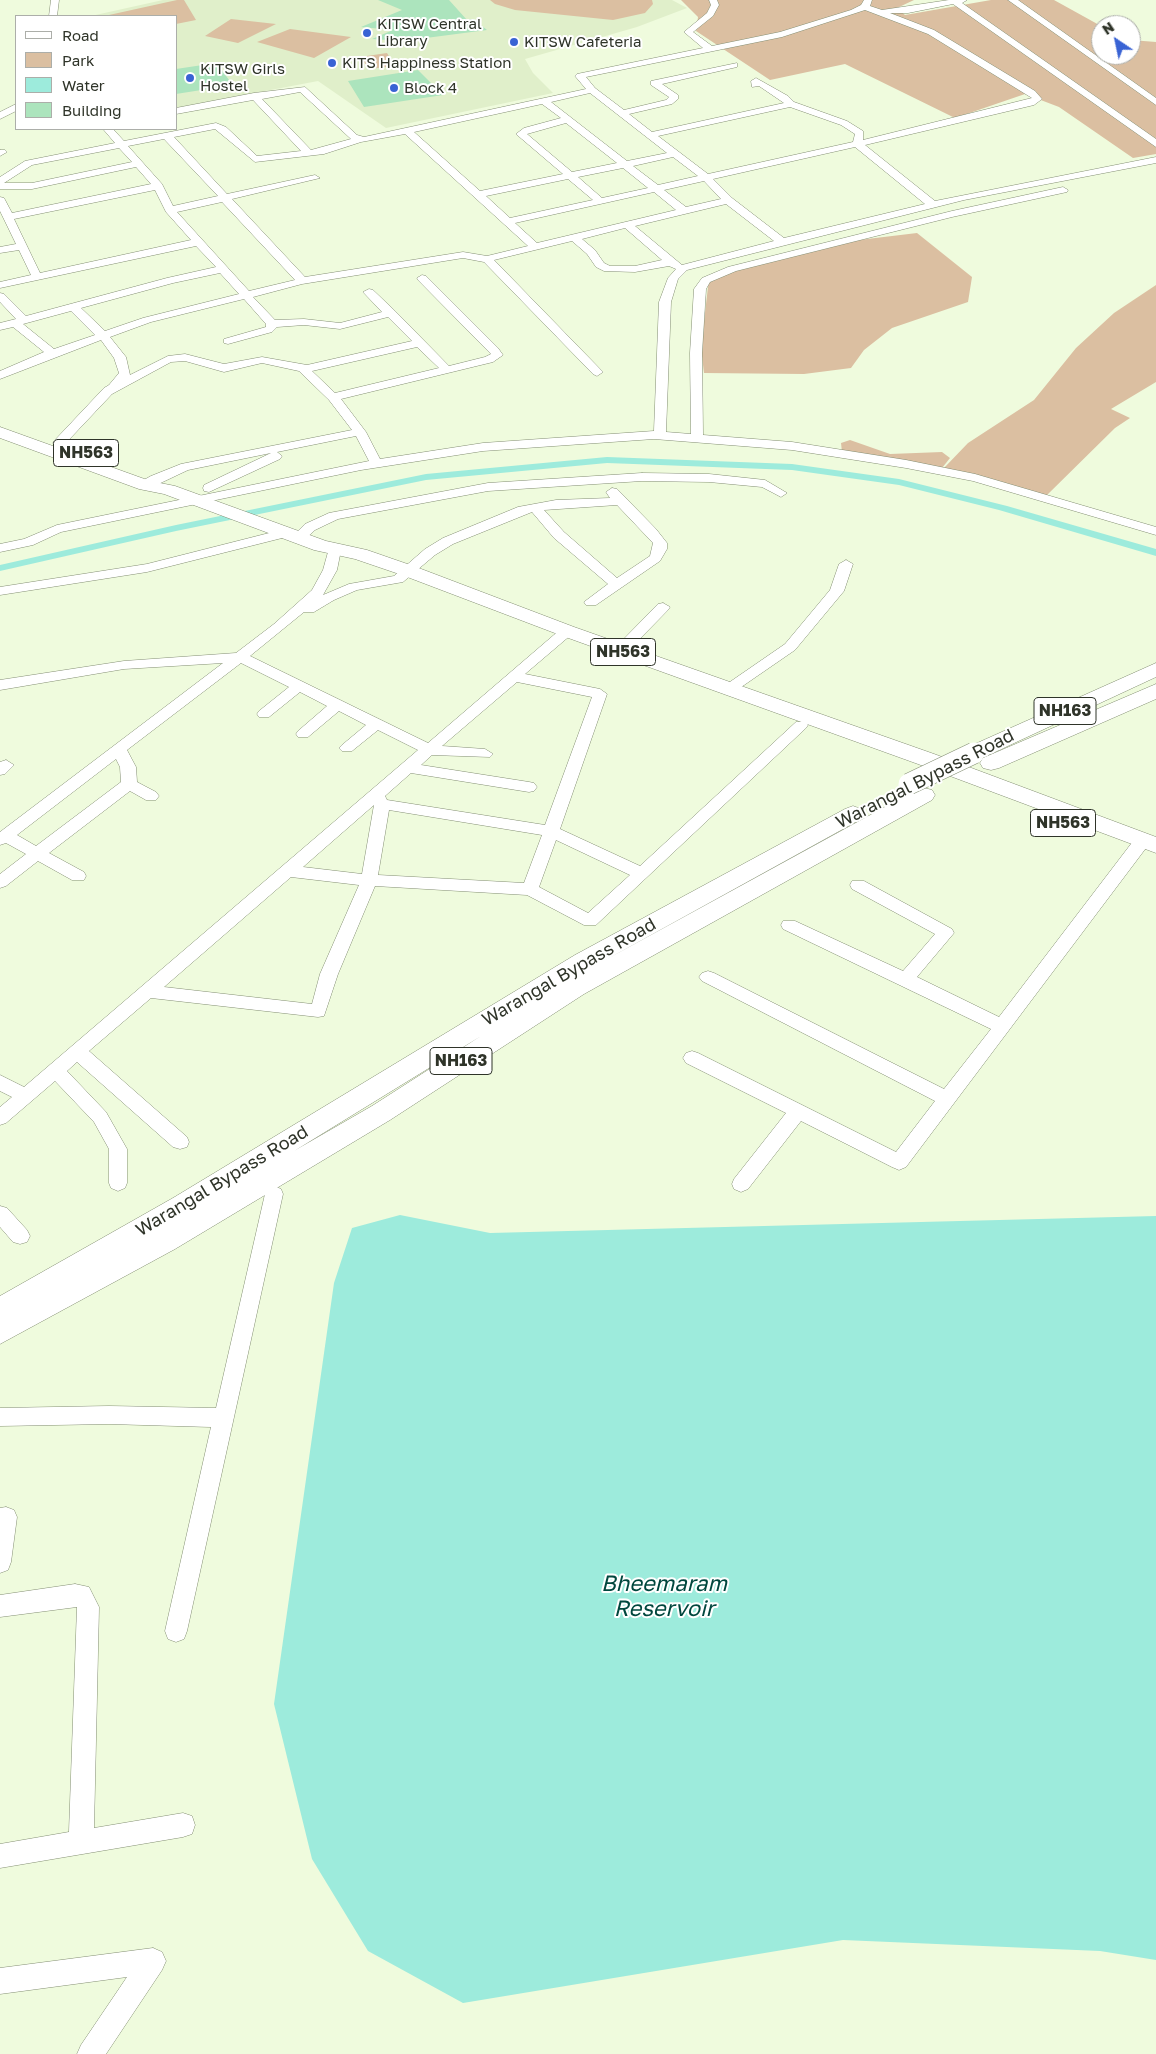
<!DOCTYPE html>
<html>
<head>
<meta charset="utf-8">
<style>
	body { margin:0 }
	#map { position:relative; width:1156px; height:2054px; overflow:hidden; background:#effbdd; font-family:"Golos Text",sans-serif }
	canvas { display:block }
	.legend { position:absolute; left:15px; top:15px; width:162px; height:115px; box-sizing:border-box; background:#fff; border:1px solid #acaea9; margin:0; padding:6px 9px; list-style:none; font-size:15px; color:#2f3429 }
	.legend li { display:flex; align-items:center; gap:10px; height:25px }
	.legend b { width:25px; border:1px solid #acaea9 }
	.north { position:absolute; left:1091px; top:15px; width:50px; height:50px; box-sizing:border-box; background:#fff; border:1px solid #acaea9; border-radius:50%; rotate:326deg; font-size:14px; font-weight:700; line-height:20px; text-align:center; color:#2f3429 }
	.north::after { content:''; display:block; margin:auto; width:18px; height:22px; background:#3963d4; clip-path:polygon(50% 0,100% 100%,50% 72%,0 100%) }
</style>
</head>
<body>
<div id="map">
<canvas width="1156" height="2054"></canvas>
<ul class="legend">
<li><b style="height:6px;background:#fff"></b>Road</li>
<li><b style="height:14px;background:#dbbfa1"></b>Park</li>
<li><b style="height:14px;background:#9debdc"></b>Water</li>
<li><b style="height:14px;background:#ace4bd"></b>Building</li>
</ul>
<div class="north">N</div>
</div>
<script>
const c = document.querySelector('canvas').getContext('2d');
c.lineJoin = 'round';
function paint(path, color) { c.fillStyle = color; c.fill(path, 'evenodd'); }
const poly = rows => new Path2D(rows.map(r => 'M' + r).join(''));
function strokePath(path, color, width, dash) { c.strokeStyle = color; c.lineWidth = width; c.lineCap = dash ? 'butt' : 'round'; c.setLineDash(dash || []); c.stroke(path); }
function write(font, color, halo, rows, align = 'center') {
  c.font = font + ' "Golos Text",sans-serif'; c.lineWidth = 4; c.setLineDash([]); c.textBaseline = 'middle'; c.strokeStyle = halo; c.fillStyle = color; for (const [text, x, y, turn = 0] of rows) {
    c.save(); c.translate(x, y); c.rotate((+turn || 0) * Math.PI / 180); c.textAlign = isNaN(turn) ? turn : align; if (halo) c.strokeText(text, 0, 0); c.fillText(text, 0, 0); c.restore();
  }
}
paint(poly([
	[163,0,672,0,687,8,637,27,525,59,533,73,553,93,386,128,318,81,176,108,176,16,91,16]
]), '#e0efca');
paint(poly([
	[177,0,184,0,196,20,176,24,176,16,109,15],
	[490,0,652,0,653,4,645,13,613,20,515,10,495,4],
	[681,0,914,0,897,8,905,15,991,0,1054,0,1101,26,1101,55,1131,55,1131,40,1156,42,1156,154,1133,158,1059,107,1025,94,955,118,845,64,770,80,696,31,698,17],
	[231,19,276,24,238,43,205,36],
	[290,29,351,37,314,58,257,42],
	[387,53,395,66,369,69,360,57],
	[917,233,972,277,968,302,892,328,864,350,851,368,804,374,704,373,701,348,709,278,834,243],
	[1156,285,1156,382,1111,409,1130,418,1115,428,1045,497,944,468,968,443,1034,400,1076,348,1114,313],
	[850,440,890,454,942,452,950,458,942,468,842,452,841,443]
]), '#dbbfa1');
paint(poly([
	[400,1215,490,1233,1156,1216,1156,1960,1100,1951,843,1940,463,2003,368,1951,312,1859,274,1704,334,1283,352,1228]
]), '#9debdc');
paint(poly([
	[607,457,792,464,899,479,1007,506,1156,549,1156,556,999,510,899,485,792,470,607,463,426,480,176,531,0,571,0,565,176,525,426,474,607,457]
]), '#9debdc');
paint(poly([
	[378,0,449,0,467,20,473,19,487,30,403,41,372,39,393,30,361,27,402,10],
	[216,63,233,85,176,94,176,69],
	[418,70,443,95,364,107,348,81]
]), '#ace4bd');
const minor = poly([
	[51,0,59,0,57,16,49,16,51,0],
	[709,0,717,0,719,5,713,16,693,32,712,46,780,32,851,10,861,5,864,0,872,0,870,6,882,10,949,0,967,0,962,3,1156,139,1156,147,953,4,908,13,890,13,934,30,1035,91,1042,99,1034,105,865,145,935,201,1156,157,1156,163,964,200,687,270,678,279,671,302,666,432,691,434,690,353,694,289,702,278,728,267,952,211,1063,187,1068,190,1067,192,952,217,736,271,710,282,706,289,702,353,703,435,792,442,906,460,975,474,1156,527,1156,535,973,481,906,468,792,450,654,439,483,451,361,470,61,532,33,545,0,552,0,544,24,539,57,525,369,461,356,436,277,452,282,456,280,459,209,492,204,491,203,488,204,485,271,453,188,470,150,488,140,488,139,485,140,482,151,476,181,464,352,430,329,400,299,371,262,363,224,372,185,361,171,362,112,394,63,446,55,446,53,443,55,440,104,388,109,385,119,373,114,358,101,340,0,379,0,371,44,352,13,327,0,330,0,323,16,319,0,302,0,293,4,294,26,316,167,278,216,267,196,246,0,288,0,282,31,275,19,250,0,253,0,247,16,244,0,211,0,197,4,198,12,213,151,184,136,167,32,189,0,189,0,177,25,161,115,143,103,129,113,129,124,141,216,123,226,127,257,156,301,151,253,100,176,114,176,108,254,93,305,87,357,135,364,137,586,89,575,76,577,74,703,48,684,32,707,13,711,5,709,0],
	[865,10,928,34,1032,98,863,140,863,131,847,121,794,102,788,96,756,78,751,81,752,87,759,86,784,103,652,132,629,114,672,104,678,99,678,95,662,84,737,67,737,63,651,81,651,85,669,97,666,100,624,110,595,88,586,77,782,37,865,10],
	[300,92,351,139,311,150,262,99,300,92],
	[590,93,667,153,627,161,551,102,590,93],
	[542,104,561,118,524,128,516,134,563,174,480,191,414,132,542,104],
	[790,107,841,125,855,134,853,142,708,174,658,136,790,107],
	[566,123,617,163,572,172,527,134,566,123],
	[215,129,255,162,324,154,361,142,405,134,528,246,487,256,463,252,305,277,232,199,320,178,315,175,227,194,174,137,215,129],
	[164,139,218,196,173,206,162,184,128,146,164,139],
	[855,147,925,204,784,238,732,198,713,179,855,147],
	[119,148,132,162,32,183,4,183,32,165,119,148],
	[673,157,698,176,658,185,633,166,673,157],
	[623,168,648,188,602,198,578,177,623,168],
	[568,179,593,200,510,218,486,196,568,179],
	[704,181,721,199,686,207,664,190,704,181],
	[155,190,166,212,191,240,40,273,14,219,155,190],
	[654,192,676,210,537,243,515,223,654,192],
	[222,202,295,280,249,291,177,212,222,202],
	[726,204,774,241,682,265,635,226,726,204],
	[625,228,662,260,635,266,610,266,604,263,595,250,582,239,625,228],
	[572,241,587,254,596,267,604,271,635,272,669,266,676,269,668,278,659,302,654,431,483,443,380,459,366,432,341,399,493,362,503,355,498,348,426,276,422,275,417,278,418,280,491,354,485,357,449,366,395,311,373,290,369,289,363,292,382,312,340,323,304,319,275,320,253,297,302,284,463,258,484,262,593,374,597,376,603,372,601,370,494,260,572,241],
	[220,273,239,294,143,318,105,331,81,308,173,283,220,273],
	[244,299,266,324,266,327,224,339,224,343,228,344,272,332,277,327,304,325,340,329,388,317,412,341,307,365,262,357,224,364,185,354,168,356,130,375,126,357,110,337,151,322,244,299],
	[71,311,95,335,54,349,23,324,71,311],
	[417,347,439,368,335,393,312,371,417,347],
	[1008,0,1018,0,1156,98,1156,105,1008,0],
	[16,104,16,111,0,119,0,112,16,104],
	[0,150,5,150,7,152,0,156,0,150],
	[642,473,709,474,765,480,787,493,781,497,762,487,709,482,642,481,488,491,338,519,315,530,303,541,298,542,291,538,305,524,329,513,488,483,642,473],
	[612,488,617,489,656,529,667,543,667,549,660,561,596,605,586,605,584,602,608,584,554,538,532,512,453,544,435,555,403,582,357,590,334,600,314,612,304,612,250,656,428,743,562,628,572,628,574,631,572,634,525,674,600,689,607,694,560,829,640,866,796,722,806,722,808,725,806,728,596,925,584,925,527,895,375,886,338,974,324,1016,318,1017,151,998,89,1051,187,1137,189,1142,187,1147,180,1149,173,1147,77,1062,67,1071,106,1112,127,1149,127,1183,125,1188,118,1191,111,1188,109,1183,109,1149,94,1122,55,1081,6,1123,0,1125,0,1107,12,1097,0,1091,0,1075,24,1087,418,750,378,730,352,751,342,751,339,748,342,745,366,725,339,711,308,737,298,737,296,734,298,731,327,706,300,692,269,717,259,717,257,714,259,711,289,687,241,663,127,750,136,767,137,782,156,792,159,796,156,800,146,800,130,791,49,853,84,872,86,876,84,880,72,880,38,861,6,886,0,888,0,874,26,854,6,843,0,845,0,832,223,663,124,669,0,690,0,680,124,661,236,653,274,624,312,590,323,570,328,552,333,551,340,555,337,570,323,595,349,584,394,576,425,549,443,538,518,507,556,500,610,498,606,492,612,488],
	[617,505,653,543,650,556,617,578,564,532,544,510,617,505],
	[517,682,592,697,545,825,387,800,385,796,411,773,529,792,534,791,537,787,534,783,529,782,421,765,432,755,490,757,493,754,485,749,442,746,517,682],
	[116,759,120,767,121,782,36,846,17,835,116,759],
	[374,805,362,874,303,867,374,805],
	[389,810,542,835,524,883,378,875,389,810],
	[556,840,630,875,588,913,539,887,556,840],
	[291,877,359,885,320,974,312,1004,164,987,291,877],
	[285,529,290,530,292,533,290,536,147,572,0,595,0,587,147,564,285,529],
	[846,560,853,564,844,591,795,650,734,692,724,692,722,689,724,686,785,644,830,590,839,564,846,560],
	[663,603,670,607,668,610,625,654,615,654,613,651,615,648,658,604,663,603],
	[6,760,14,765,5,774,0,775,0,762,6,760],
	[1143,835,1149,836,1151,840,1149,844,906,1167,899,1170,892,1167,801,1121,748,1189,741,1192,734,1189,732,1184,734,1179,786,1113,686,1063,683,1058,686,1053,692,1051,698,1053,896,1152,935,1101,702,981,699,977,702,973,708,971,714,973,944,1089,991,1029,783,929,781,925,783,921,795,921,903,971,935,934,852,889,850,885,852,881,864,881,952,929,954,933,917,977,999,1017,1137,836,1143,835],
	[274,1186,281,1189,283,1194,187,1631,184,1639,176,1642,168,1639,165,1631,211,1427,109,1424,0,1426,0,1408,109,1406,216,1408,265,1194,267,1189,274,1186],
	[0,1206,7,1208,27,1230,30,1236,27,1242,20,1244,13,1242,0,1227,0,1206],
	[6,1507,14,1510,17,1517,11,1562,8,1570,0,1573,0,1508,6,1507],
	[75,1584,89,1587,99,1607,94,1828,183,1813,192,1816,195,1825,192,1834,183,1837,0,1868,0,1844,69,1832,77,1607,0,1617,0,1595,75,1584],
	[153,1948,162,1952,166,1961,162,1970,106,2054,77,2054,81,2045,127,1977,0,1994,0,1968,153,1948]
]);
const highway = poly([
	[0,427,150,481,175,486,326,541,367,550,416,567,574,627,934,754,1156,837,1156,853,918,764,560,635,402,575,355,559,314,550,164,494,139,489,0,438,0,427],
	[1156,663,1156,677,982,758,974,760,966,758,963,753,966,748,1156,663],
	[1156,684,1156,699,999,768,991,770,983,768,980,763,983,758,1156,684],
	[924,788,932,790,935,795,932,800,584,994,390,1120,175,1249,0,1344,0,1296,173,1198,575,955,845,809,853,806,861,809,864,814,861,819,600,963,916,790,924,788],
	[481,1036,372,1106,294,1151,481,1036]
]);
strokePath(minor, '#848f74', 1);
strokePath(highway, '#848f74', 1);
paint(minor, '#fff');
paint(highway, '#fff');
const highwayBridge = poly([
	[909,784,974,753]
]);
strokePath(highwayBridge, '#848f74', 22, []);
strokePath(highwayBridge, '#fff', 21);
for (const [x, y, r, color] of [
	[367,33,5,"#3963d4"],
	[514,42,5,"#3963d4"],
	[332,63,5,"#3963d4"],
	[190,78,5,"#3963d4"],
	[394,88,5,"#3963d4"]
]) { const dot = new Path2D(); dot.arc(x, y, r, 0, 2 * Math.PI); c.fillStyle = color; c.fill(dot); strokePath(dot, '#fff', 2); }
write('15px', '#2f3429', '#fff', [
	["KITSW Central",377,24],
	["Library",377,41],
	["KITSW Cafeteria",524,42],
	["KITS Happiness Station",342,63],
	["KITSW Girls",200,69],
	["Hostel",200,86],
	["Block 4",404,88]
], 'left');
for (const [x, y, w] of [
	[86,453,65],
	[623,652,65],
	[1065,711,62],
	[1063,823,65],
	[461,1061,62]
]) { const box = new Path2D(); box.roundRect(x - w / 2, y - 13.5, w, 27, 4); c.fillStyle = '#fff'; c.fill(box); strokePath(box, '#2f3429', 1); }
write('bold 16px', '#2f3429', null, [
	["NH563",86,453],
	["NH563",623,652],
	["NH163",1065,711],
	["NH563",1063,823],
	["NH163",461,1061]
]);
write('18px', '#2f3429', '#fff', [
	["Warangal Bypass Road",925,779,-27],
	["Warangal Bypass Road",569,972,-30],
	["Warangal Bypass Road",222,1181,-31]
]);
write('italic 22px', '#00473e', '#fff', [
	["Bheemaram",664,1584],
	["Reservoir",664,1609]
]);
</script>
</body>
</html>
